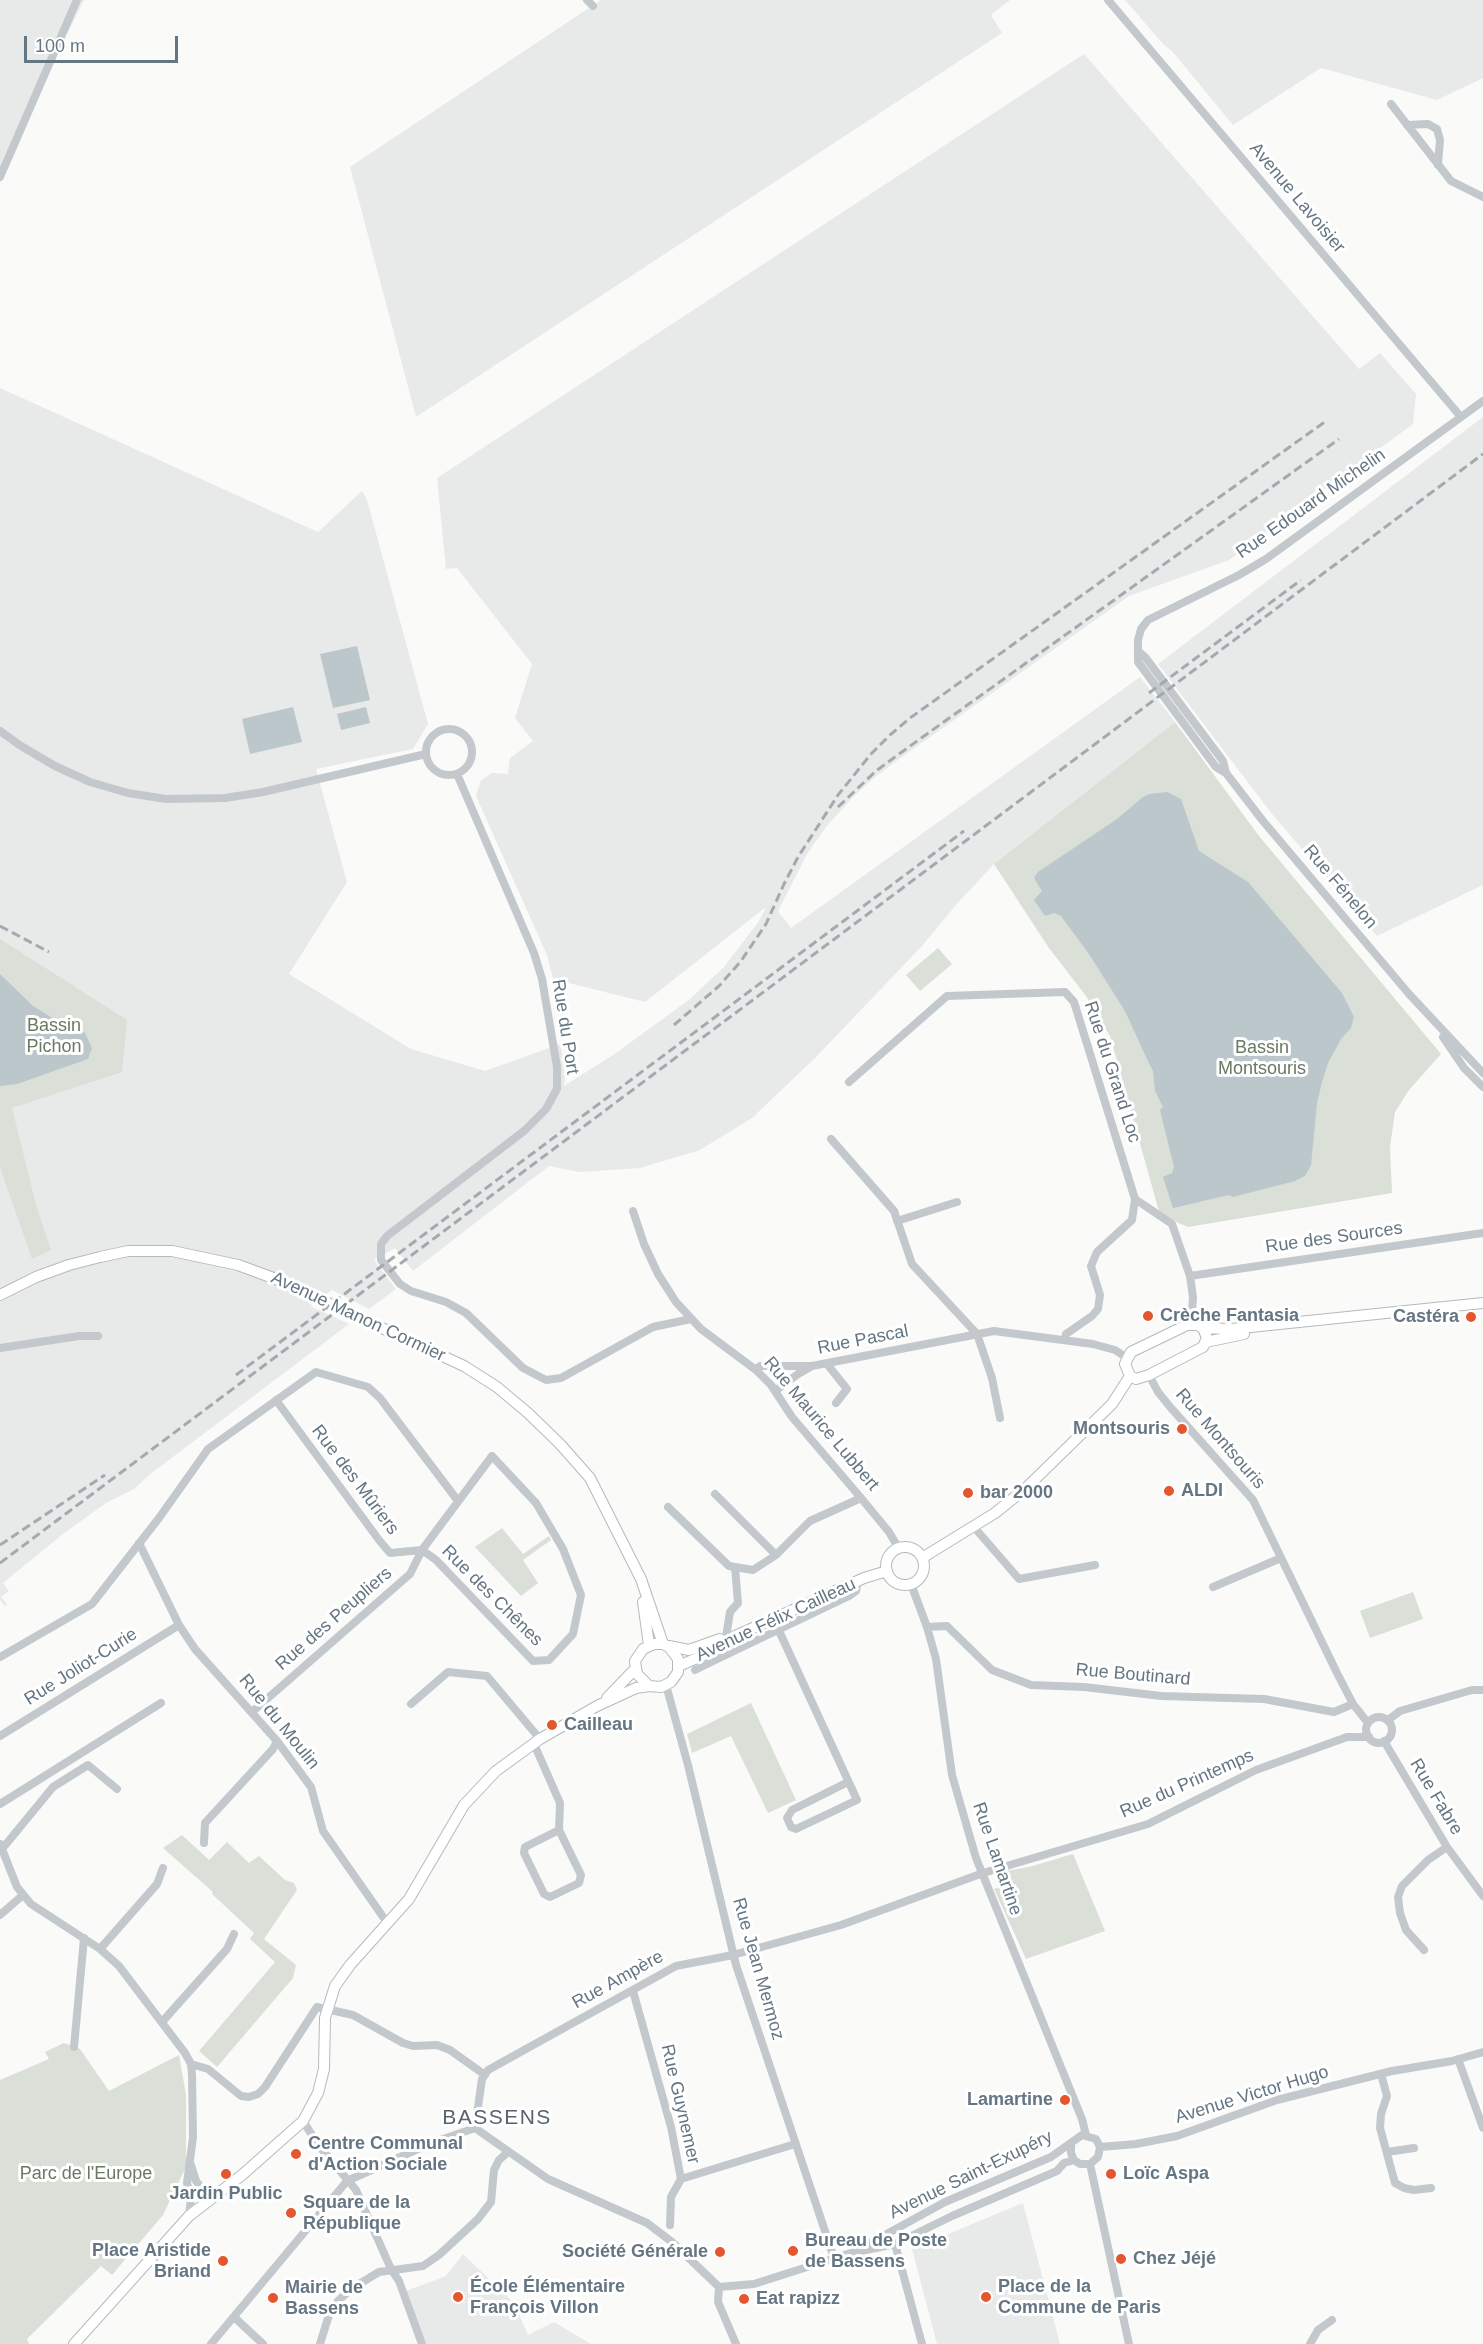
<!DOCTYPE html>
<html>
<head>
<meta charset="utf-8">
<style>
	body { margin:0 }
	#map { position:relative; width:1483px; height:2344px; overflow:hidden; background:#fafaf8; font-family:Arial,sans-serif }
	canvas { display:block }
	.scale { position:absolute; left:24px; top:36px; width:154px; height:27px; box-sizing:border-box; border:3px solid #657683; border-top:0; padding-left:8px; font-size:18px; line-height:21px; white-space:nowrap; color:#657683; -webkit-text-stroke:4px #fff; paint-order:stroke }
</style>
</head>
<body>
<div id="map">
<canvas width="1483" height="2344"></canvas>
<div class="scale">100 m</div>
</div>
<script>
const c = document.querySelector('canvas').getContext('2d');
c.lineJoin = 'round';
function paint(path, color) { c.fillStyle = color; c.fill(path, 'evenodd'); }
const poly = rows => new Path2D(rows.map(r => 'M' + r).join(''));
function strokePath(path, color, width, dash) { c.strokeStyle = color; c.lineWidth = width; c.lineCap = dash ? 'butt' : 'round'; c.setLineDash(dash || []); c.stroke(path); }
function write(font, color, halo, rows, align = 'center') {
  c.font = font + ' Arial,sans-serif'; c.lineWidth = 6; c.setLineDash([]); c.textBaseline = 'middle'; c.strokeStyle = halo; c.fillStyle = color; for (const [text, x, y, turn = 0] of rows) {
    c.save(); c.translate(x, y); c.rotate((+turn || 0) * Math.PI / 180); c.textAlign = isNaN(turn) ? turn : align; if (halo) c.strokeText(text, 0, 0); c.fillText(text, 0, 0); c.restore();
  }
}
paint(poly([
	[0,0,84,0,0,169],
	[601,0,1010,0,991,15,1002,33,416,417,350,167],
	[1125,0,1483,0,1483,78,1437,100,1321,68,1233,125,1172,51,1164,45],
	[1084,54,1359,369,1380,353,1416,394,1413,424,1229,560,1129,596,906,754,875,777,852,798,826,827,807,854,778,911,791,928,1140,677,1175,722,994,864,956,905,921,947,816,1057,752,1118,700,1150,640,1168,580,1172,549,1166,413,1271,395,1248,374,1260,396,1289,369,1309,332,1290,310,1306,349,1324,149,1475,134,1489,106,1503,63,1534,3,1583,9,1591,1,1597,7,1604,5,1606,0,1600,0,388,318,532,362,491,367,500,428,724,413,749,316,769,347,882,289,974,411,1049,485,1071,560,1044,566,1069,564,1086,616,1053,690,999,724,967,759,921,766,907,645,1002,553,979,547,955,476,796,481,780,492,773,508,774,510,758,533,741,515,718,532,664,457,568,446,569,437,478],
	[1483,417,1483,885,1377,936,1272,814,1158,664],
	[1023,2203,1060,2344,937,2344,912,2249],
	[463,2254,514,2303,528,2335,554,2322,591,2344,425,2344,406,2291,446,2276]
]), '#e8e9e9');
paint(poly([
	[1175,722,1259,836,1441,1054,1409,1090,1395,1112,1390,1147,1392,1193,1188,1227,1160,1215,1110,1036,1086,996,1049,948,994,864],
	[0,939,127,1020,122,1072,12,1108,36,1205,51,1250,32,1259,0,1167],
	[938,948,952,964,920,991,906,975],
	[502,1528,523,1554,549,1536,551,1540,523,1560,538,1583,521,1596,475,1547],
	[1413,1592,1423,1619,1370,1638,1360,1611],
	[751,1703,796,1800,768,1813,731,1736,692,1753,687,1734],
	[182,1835,209,1860,227,1842,249,1863,259,1856,285,1880,294,1883,297,1890,264,1939,296,1965,293,1978,217,2067,199,2051,275,1962,250,1939,254,1933,212,1894,213,1892,163,1848],
	[1073,1854,1105,1931,1026,1959,994,1889,1005,1885,1001,1872,1029,1867],
	[64,2043,80,2049,109,2091,179,2055,186,2095,186,2167,163,2215,112,2275,101,2266,27,2339,29,2344,0,2344,0,2080,49,2059,45,2052]
]), '#dadfd7');
paint(poly([
	[357,646,370,700,333,708,320,654],
	[293,707,302,742,250,754,242,719],
	[366,707,370,723,341,730,337,714],
	[1167,792,1181,799,1199,851,1248,882,1342,993,1354,1017,1351,1028,1341,1039,1328,1063,1322,1082,1317,1103,1311,1165,1305,1176,1295,1181,1233,1197,1229,1195,1173,1208,1163,1177,1172,1173,1174,1167,1160,1110,1163,1107,1155,1091,1153,1071,1147,1059,1125,1011,1089,954,1061,916,1054,913,1045,916,1034,900,1042,891,1034,878,1038,872,1117,819,1143,797,1150,794],
	[0,974,33,1006,54,1019,72,1024,85,1033,92,1048,88,1059,17,1084,0,1086]
]), '#bbc7cb');
const secondary = poly([
	[0,1295,36,1277,69,1265,100,1257,128,1251,172,1251,238,1265,276,1279,464,1366,497,1387,528,1413,560,1444,590,1478,641,1579,663,1644],
	[1187,1325,1197,1325,1203,1328,1207,1338,1203,1347,1149,1375,1136,1379,1130,1376,1125,1364,1131,1352,1187,1325],
	[1203,1328,1231,1329,1483,1303],
	[1206,1342,1244,1334],
	'886 1566a19 19 0 1 1 38 0a19 19 0 1 1-38 0Z',
	[922,1558,995,1513,1025,1489,1112,1404,1130,1376],
	[643,1602,649,1645],
	[669,1646,689,1650,720,1639],
	[679,1666,706,1654,735,1636,864,1578,887,1571],
	[607,1698,635,1669],
	[74,2344,189,2216,242,2175,303,2121,318,2093,324,2069,325,2018,335,1986,350,1965,409,1899,464,1805,496,1771,540,1739,597,1706,636,1688,649,1686,661,1687,671,1682,678,1672,678,1659,669,1647,663,1644,654,1644,643,1649,635,1661,637,1674,649,1686]
]);
strokePath(secondary, '#b3babf', 12);
strokePath(poly([
	[587,0,593,6],
	[1108,0,1461,417],
	[1391,104,1451,181,1483,197],
	[1407,125,1428,124,1437,129,1440,140,1438,165],
	[0,177,77,0],
	[1483,401,1266,559,1239,575,1148,620,1141,629,1138,640,1138,662,1216,767,1226,773,1263,821,1409,994,1483,1073],
	[1138,651,1145,657,1223,761,1226,773],
	'426 752a23 23 0 1 1 46 0a23 23 0 1 1-46 0Z',
	[0,731,21,746,55,766,90,782,128,793,166,799,225,798,263,792,426,754],
	[457,774,534,953,542,979,557,1067,557,1089,546,1109,524,1131,387,1236,381,1244,381,1260,400,1284,411,1291,446,1302,466,1313,523,1368,546,1380,561,1378,653,1327,691,1319],
	[1443,1037,1464,1068,1483,1087],
	[849,1082,947,996,1065,992,1074,1002,1135,1199,1132,1220,1097,1252,1091,1266,1100,1295,1098,1309,1092,1316,1066,1334,1065,1340],
	[831,1139,894,1211,912,1264,977,1334,992,1378,1000,1418],
	[1135,1199,1172,1224,1190,1276,1193,1297,1191,1325],
	[633,1211,644,1244,658,1274,676,1302,701,1329,756,1370,771,1385,792,1417,861,1498,889,1532,899,1549],
	[897,1221,957,1202],
	[1190,1276,1483,1233],
	[0,1348,79,1336,98,1336],
	[827,1364,847,1389,836,1403],
	[756,1370,760,1366,812,1366,994,1331,1093,1344,1115,1350,1127,1358],
	[1149,1375,1158,1392,1171,1408,1253,1500,1337,1673,1353,1704,1368,1723],
	[775,1391,798,1374,812,1366],
	[715,1494,776,1555],
	[668,1507,729,1566,753,1570,776,1555,810,1521,861,1498],
	[974,1527,1019,1579,1095,1565],
	[139,1543,179,1625,195,1649,277,1741,311,1787,323,1831,388,1924],
	[911,1584,927,1627,936,1659,952,1775,976,1858,1082,2119,1086,2135],
	[1213,1587,1281,1558],
	[774,1620,857,1800,796,1829,791,1827,787,1818,792,1810,848,1782],
	[927,1627,947,1626,992,1670,1031,1685,1084,1687,1161,1696,1264,1699,1334,1712,1353,1704],
	[726,1637,730,1612,738,1603,735,1567],
	[706,1654,707,1664,849,1596,856,1591,858,1581],
	[0,1657,92,1604,159,1518,208,1449,316,1372,368,1387,380,1398,458,1501],
	[695,1670,707,1664],
	[666,1685,688,1765,736,1965,834,2258],
	[411,1704,448,1672,487,1676,540,1739],
	[252,1712,410,1574,422,1550,492,1456,536,1503,563,1549,581,1595,573,1634,549,1660,533,1661,436,1560,422,1550,390,1553,379,1540,276,1400],
	'1366 1730a13 13 0 1 1 26 0a13 13 0 1 1-26 0Z',
	[1388,1720,1400,1711,1472,1690,1483,1690],
	[0,1736,179,1625],
	[1384,1741,1447,1847,1483,1896],
	[534,1744,560,1803,559,1830,525,1847,524,1853,544,1894,550,1897,579,1883,581,1875,559,1830],
	[0,1804,161,1703],
	[204,1843,205,1823,273,1749,277,1741],
	[0,1844,17,1887,31,1904,100,1949,119,1966,185,2053,191,2064,192,2075,193,2137,187,2183,191,2198,189,2216],
	[2,1849,53,1787,88,1765,117,1789],
	[0,1915,23,1895],
	[100,1949,157,1884,163,1868],
	[1424,1950,1406,1930,1400,1913,1398,1897,1402,1886,1428,1860,1447,1847],
	[633,1991,671,2127,681,2179,671,2197,670,2225],
	[162,2022,227,1949,234,1934],
	[74,2047,84,1938],
	[1458,2059,1483,2128],
	[191,2064,208,2069,241,2096,249,2097,258,2094,265,2087,317,2007,353,2015,403,2043,413,2046,437,2045,450,2050,485,2075],
	[1381,2074,1387,2096,1381,2114,1380,2128,1395,2183,1404,2188,1414,2190,1431,2188],
	[303,2121,319,2146,356,2190,391,2269,399,2281,422,2344],
	[475,2128,482,2079,488,2070,676,1966,733,1955,841,1925,983,1873,1148,1824,1256,1770,1347,1737,1369,1737],
	[1100,2147,1136,2144,1177,2136,1277,2100,1392,2071,1452,2061,1483,2052],
	[1387,2152,1414,2148],
	[1090,2164,1129,2344],
	[191,2165,196,2181,211,2199],
	[681,2179,795,2144],
	[895,2244,922,2344],
	[861,2251,895,2244,952,2216,1057,2171,1064,2163,1074,2160],
	[719,2287,754,2284,854,2252,945,2202,1051,2157,1082,2135,1096,2139,1100,2147,1098,2157,1090,2164,1080,2164,1074,2160,1071,2153,1071,2145],
	[719,2287,718,2302,736,2344],
	[234,2317,263,2344],
	[211,2344,347,2181,429,2144,475,2128,548,2179,647,2223,672,2242,719,2287],
	[320,2344,329,2315,338,2301,351,2289,379,2272,423,2266,439,2255,478,2219,491,2202,494,2170,499,2160,508,2152],
	[1310,2344,1318,2330,1332,2320]
]), '#c3c8cc', 8);
strokePath(secondary, '#fff', 10);
strokePath(poly([
	[1149,693,1301,580],
	[838,807,876,771,899,754,1339,439],
	[0,926,49,952],
	[674,1025,719,986,741,961,766,924,784,884,798,857,838,795,871,754,890,735,910,718,1326,421],
	[236,1375,964,831],
	[0,1545,105,1475],
	[0,1563,1483,454]
]), '#a2aab0', 3, [9, 4.5]);
for (const [x, y, r, color] of [
	[1148,1316,6,"#e4572e"],
	[1471,1317,6,"#e4572e"],
	[1182,1429,6,"#e4572e"],
	[1169,1491,6,"#e4572e"],
	[968,1493,6,"#e4572e"],
	[552,1725,6,"#e4572e"],
	[1065,2100,6,"#e4572e"],
	[296,2154,6,"#e4572e"],
	[226,2174,6,"#e4572e"],
	[1111,2174,6,"#e4572e"],
	[291,2213,6,"#e4572e"],
	[793,2251,6,"#e4572e"],
	[720,2252,6,"#e4572e"],
	[1121,2259,6,"#e4572e"],
	[223,2261,6,"#e4572e"],
	[458,2297,6,"#e4572e"],
	[986,2297,6,"#e4572e"],
	[273,2298,6,"#e4572e"],
	[744,2299,6,"#e4572e"]
]) { const dot = new Path2D(); dot.arc(x, y, r, 0, 2 * Math.PI); c.fillStyle = color; c.fill(dot); strokePath(dot, '#fff', 2); }
write('18px', '#657683', '#fff', [
	["Avenue Lavoisier",1297,198,50],
	["Rue Edouard Michelin",1311,504,-35],
	["Rue Fénelon",1340,887,50],
	["Rue du Port",565,1027,81],
	["Rue du Grand Loc",1112,1072,72],
	["Rue des Sources",1334,1238,-8],
	["Avenue Manon Cormier",358,1317,25],
	["Rue Pascal",863,1340,-11],
	["Rue Maurice Lubbert",821,1424,50],
	["Rue Montsouris",1220,1439,49],
	["Rue des Mûriers",355,1480,53],
	["Rue des Chênes",492,1596,45],
	["Rue des Peupliers",334,1619,-41],
	["Avenue Félix Cailleau",776,1620,-25],
	["Rue Joliot-Curie",81,1667,-32],
	["Rue Boutinard",1133,1675,5],
	["Rue du Moulin",279,1722,51],
	["Rue du Printemps",1187,1784,-24],
	["Rue Fabre",1436,1797,59],
	["Rue Lamartine",997,1859,71],
	["Rue Jean Mermoz",758,1969,74],
	["Rue Ampère",618,1980,-29],
	["Avenue Victor Hugo",1252,2095,-17],
	["Rue Guynemer",680,2104,77],
	["Avenue Saint-Exupéry",971,2175,-26]
]);
write('18px', '#687a64', '#fff', [
	["Bassin",54,1026],
	["Pichon",54,1047],
	["Bassin",1262,1048],
	["Montsouris",1262,1069],
	["Parc de l'Europe",86,2174]
]);
write('bold 18px', '#657683', '#fff', [
	["Crèche Fantasia",1160,1316],
	["Castéra",1459,1317,"right"],
	["Montsouris",1170,1429,"right"],
	["ALDI",1181,1491],
	["bar 2000",980,1493],
	["Cailleau",564,1725],
	["Lamartine",1053,2100,"right"],
	["Centre Communal",308,2144],
	["d'Action Sociale",308,2165],
	["Loïc Aspa",1123,2174],
	["Jardin Public",226,2194,"center"],
	["Square de la",303,2203],
	["République",303,2224],
	["Bureau de Poste",805,2241],
	["de Bassens",805,2262],
	["Place Aristide",211,2251,"right"],
	["Briand",211,2272,"right"],
	["Société Générale",708,2252,"right"],
	["Chez Jéjé",1133,2259],
	["École Élémentaire",470,2287],
	["François Villon",470,2308],
	["Place de la",998,2287],
	["Commune de Paris",998,2308],
	["Mairie de",285,2288],
	["Bassens",285,2309],
	["Eat rapizz",756,2299]
], 'left');
c.letterSpacing = '1.5px';
write('21px', '#57646e', '#fff', [
	["BASSENS",497,2118]
]);
c.letterSpacing = '0px';
</script>
</body>
</html>
